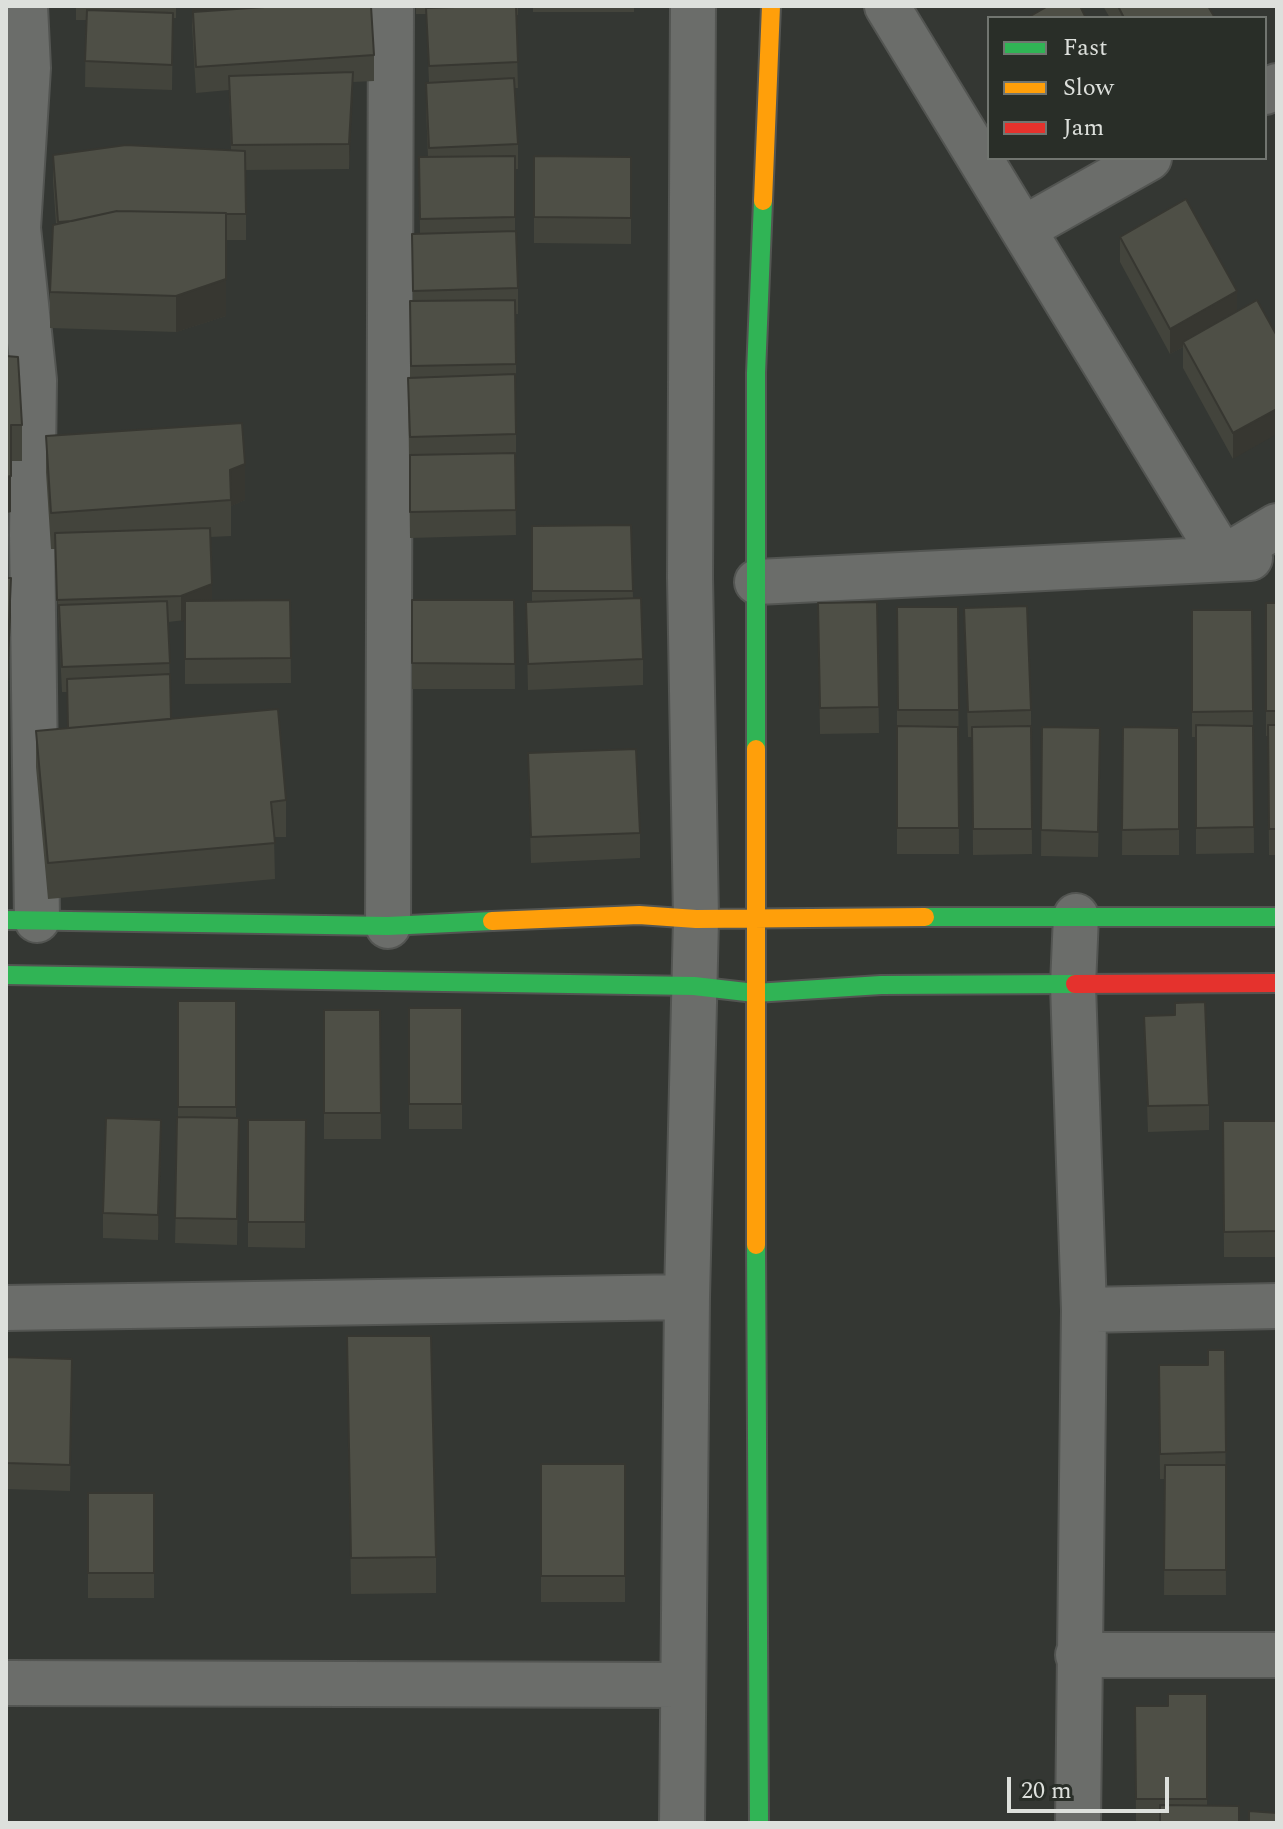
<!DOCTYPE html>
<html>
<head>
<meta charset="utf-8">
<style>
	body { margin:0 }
	#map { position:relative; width:1283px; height:1829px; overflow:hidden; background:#343733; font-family:Spectral,serif }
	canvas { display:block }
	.frame { position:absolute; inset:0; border:8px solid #dde0dc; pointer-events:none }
	.legend { position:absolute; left:987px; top:16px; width:280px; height:144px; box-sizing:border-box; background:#292e28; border:2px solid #717570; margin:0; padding:10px 14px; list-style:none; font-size:24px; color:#dde0dc }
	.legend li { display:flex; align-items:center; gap:16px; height:40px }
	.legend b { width:40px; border:2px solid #717570 }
	.scale { position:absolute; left:1007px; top:1777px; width:162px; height:36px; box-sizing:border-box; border:4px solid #dde0dc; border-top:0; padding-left:10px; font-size:24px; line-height:28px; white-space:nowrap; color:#dde0dc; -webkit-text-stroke:6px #292e28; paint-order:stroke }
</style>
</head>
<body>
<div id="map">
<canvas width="1283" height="1829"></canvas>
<div class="frame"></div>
<ul class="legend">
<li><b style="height:10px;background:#30b455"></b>Fast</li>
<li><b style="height:10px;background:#ff9f0a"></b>Slow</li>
<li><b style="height:10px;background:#e5322d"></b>Jam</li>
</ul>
<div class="scale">20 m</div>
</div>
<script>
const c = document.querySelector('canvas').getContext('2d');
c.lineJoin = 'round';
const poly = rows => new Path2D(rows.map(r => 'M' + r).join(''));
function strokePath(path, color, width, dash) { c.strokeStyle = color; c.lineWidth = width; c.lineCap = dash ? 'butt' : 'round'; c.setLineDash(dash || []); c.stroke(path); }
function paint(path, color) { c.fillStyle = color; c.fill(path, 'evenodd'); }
const street = poly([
	[25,6,28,68,18,228,34,380,32,535,37,920],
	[887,6,1223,558,1277,526],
	[1265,92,1277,86],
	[1023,229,1149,158],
	[757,582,1250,558],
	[1076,916,1073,985,1084,1310,1078,1823],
	[388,926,391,6],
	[6,1308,687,1297],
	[1084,1310,1277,1306],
	[1078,1655,1277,1655],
	[6,1683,683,1685],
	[682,1823,687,1297,696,919,690,577,693,6]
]);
const fast = poly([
	[756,749,756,373,763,201],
	[925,917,1277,917],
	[6,920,388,926,492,921],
	[6,975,694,986,755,993,881,985,1075,984],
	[756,1245,759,1823]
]);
const slow = poly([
	[763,201,771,6],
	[756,749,756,1245],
	[492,921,639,915,696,919,925,917]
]);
const jam = poly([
	[1075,984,1277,983]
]);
strokePath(street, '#535552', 48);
strokePath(fast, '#535552', 22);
strokePath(slow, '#535552', 22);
strokePath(jam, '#535552', 22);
strokePath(street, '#6b6d6a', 44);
strokePath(fast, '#30b455', 18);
strokePath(slow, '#ff9f0a', 18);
strokePath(jam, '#e5322d', 18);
paint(poly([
	[76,6,176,6,176,18,173,18,172,90,85,87,86,20,76,20],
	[192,6,382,6,382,8,371,8,374,55,374,81,353,82,349,169,246,170,246,240,226,240,226,316,176,332,50,328,50,292,56,224,53,181,53,155,231,150,229,90,196,93,192,25],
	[416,6,518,6,518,15,516,15,518,88,515,88,518,144,518,169,515,169,515,231,518,288,518,314,516,314,516,460,515,460,516,535,410,538,408,378,410,378,410,301,413,301,412,234,420,234,419,157,428,157,426,108,426,83,429,82,426,14,416,14],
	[533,6,634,6,634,12,533,12],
	[1103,6,1208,6,1215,18,1110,18],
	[534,156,631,157,631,244,534,243],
	[1120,237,1237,291,1233,459,1183,368,1183,347,1170,354,1120,262],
	[6,356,22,425,22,461,11,461,11,512,6,513],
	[46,436,245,500,231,506,231,536,210,537,212,601,290,600,291,683,185,684,185,620,168,622,171,719,286,800,286,837,274,837,275,879,48,899,36,767,36,731,68,728,67,692,62,692,55,549,51,549,46,472],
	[631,525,633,598,643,659,643,685,528,690,526,602,532,601,532,526],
	[6,578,11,614,8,683,6,682],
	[412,600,514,600,515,689,412,689],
	[877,602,879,733,820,734,818,603],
	[1266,603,1277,603,1277,855,1269,855,1268,736,1266,736],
	[897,607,958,607,959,854,897,854],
	[964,608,1031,710,1032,854,973,855,972,737,968,737],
	[1192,610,1252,610,1254,853,1196,854,1196,737,1192,737],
	[1042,727,1100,754,1098,857,1041,856],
	[1123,727,1179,728,1179,855,1122,855],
	[528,753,640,833,640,858,531,863],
	[178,1001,236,1001,236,1118,239,1118,237,1245,175,1243,178,1117],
	[409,1008,462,1008,462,1129,409,1129],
	[324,1010,380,1010,381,1139,324,1139],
	[1144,1016,1209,1105,1209,1130,1148,1132],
	[248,1120,306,1120,305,1248,248,1247],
	[1223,1121,1277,1121,1277,1257,1224,1257],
	[161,1146,158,1240,103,1238,103,1213],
	[347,1336,436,1557,436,1593,351,1594],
	[1225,1350,1226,1595,1164,1595,1165,1479,1160,1479,1159,1365,1208,1365],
	[6,1357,72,1385,70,1491,6,1489],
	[541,1464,625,1465,625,1602,541,1602],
	[88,1493,154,1493,154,1598,88,1598],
	[1207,1694,1207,1806,1239,1823,1136,1823,1135,1706,1168,1706]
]), '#43443c');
paint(poly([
	[192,6,272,6,193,12,192,25],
	[353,72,353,97,349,169,349,144],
	[226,213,226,316,176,332,176,296],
	[1237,291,1237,317,1183,342,1183,347,1170,354,1170,329],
	[1277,409,1277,434,1233,459,1233,433],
	[245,464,245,500,231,506,230,470],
	[11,476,11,512,6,513,6,477],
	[11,578,11,614,8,683,8,646],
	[212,584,212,609,181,622,181,596],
	[161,1120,161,1146,158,1240,158,1215]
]), '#373731');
const building = poly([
	[279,6,371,6,374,55,196,67,193,12,279,6],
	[484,6,516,6,518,62,429,66,426,8,484,6],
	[1048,6,1080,6,1086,18,1027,18,1048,6],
	[1118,6,1208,6,1215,18,1124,18,1118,6],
	[87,10,173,13,172,65,85,61,87,10],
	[353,72,349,144,232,145,229,76,353,72],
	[514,78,518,144,429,148,426,83,514,78],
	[126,145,245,151,246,214,226,214,226,213,117,211,72,221,58,222,53,155,126,145],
	[515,156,515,217,420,219,419,157,515,156],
	[534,156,631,157,631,218,534,217,534,156],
	[1186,199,1237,291,1170,329,1120,237,1186,199],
	[117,211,226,213,226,279,176,296,50,292,53,225,117,211],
	[516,231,518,288,413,291,412,234,516,231],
	[515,300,516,364,411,366,410,301,515,300],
	[1257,300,1277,336,1277,409,1233,433,1183,342,1257,300],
	[6,356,18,357,22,425,11,425,11,476,6,477,6,356],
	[515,374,516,434,410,437,408,378,515,374],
	[242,423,245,464,230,470,231,500,51,513,46,436,242,423],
	[515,453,516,510,410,512,410,455,515,453],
	[631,525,633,591,532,591,532,526,631,525],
	[210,528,212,584,181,596,57,600,55,533,210,528],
	[6,578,11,578,8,646,6,646,6,578],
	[641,598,643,659,528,664,526,602,641,598],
	[290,600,291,658,185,659,185,601,290,600],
	[412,600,514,600,515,664,412,663,412,600],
	[167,601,170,663,62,667,59,605,167,601],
	[877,602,879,707,820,708,818,603,877,602],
	[1266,603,1277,603,1277,711,1266,711,1266,603],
	[1027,606,1031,710,968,712,964,608,1027,606],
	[897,607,958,607,959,710,898,710,897,607],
	[1192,610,1252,610,1253,711,1192,712,1192,610],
	[170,674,171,719,68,728,67,679,170,674],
	[278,709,286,800,271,802,275,843,48,863,36,731,278,709],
	[1196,725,1253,726,1254,827,1196,828,1196,725],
	[1268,725,1277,725,1277,829,1269,829,1268,725],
	[897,726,958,727,959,828,897,828,897,726],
	[1031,726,1032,829,973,829,972,727,1031,726],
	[1042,727,1100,728,1098,832,1041,830,1042,727],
	[1123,727,1179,728,1179,829,1122,830,1123,727],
	[636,749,640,833,531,837,528,753,636,749],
	[178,1001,236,1001,236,1107,178,1107,178,1001],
	[1205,1002,1209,1105,1148,1106,1144,1016,1175,1015,1175,1003,1205,1002],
	[409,1008,462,1008,462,1104,409,1104,409,1008],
	[324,1010,380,1010,381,1113,324,1113,324,1010],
	[177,1117,239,1118,237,1219,175,1218,177,1117],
	[106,1118,161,1120,158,1215,103,1213,106,1118],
	[248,1120,306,1120,305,1222,248,1222,248,1120],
	[1223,1121,1277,1121,1277,1231,1224,1232,1223,1121],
	[347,1336,431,1336,436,1557,351,1558,347,1336],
	[1208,1350,1225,1350,1226,1452,1160,1454,1159,1365,1208,1365,1208,1350],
	[6,1357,72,1359,70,1465,6,1463,6,1357],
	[541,1464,625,1464,625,1576,541,1576,541,1464],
	[1165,1465,1226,1465,1226,1570,1164,1570,1165,1465],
	[88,1493,154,1493,154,1573,88,1573,88,1493],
	[1168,1694,1207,1694,1207,1799,1136,1799,1135,1706,1168,1706,1168,1694],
	[1160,1805,1239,1806,1239,1823,1160,1823,1160,1805],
	[1249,1811,1277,1813,1277,1823,1249,1823,1249,1811]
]);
paint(building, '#4e4f46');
strokePath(building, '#373731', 2);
</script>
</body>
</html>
